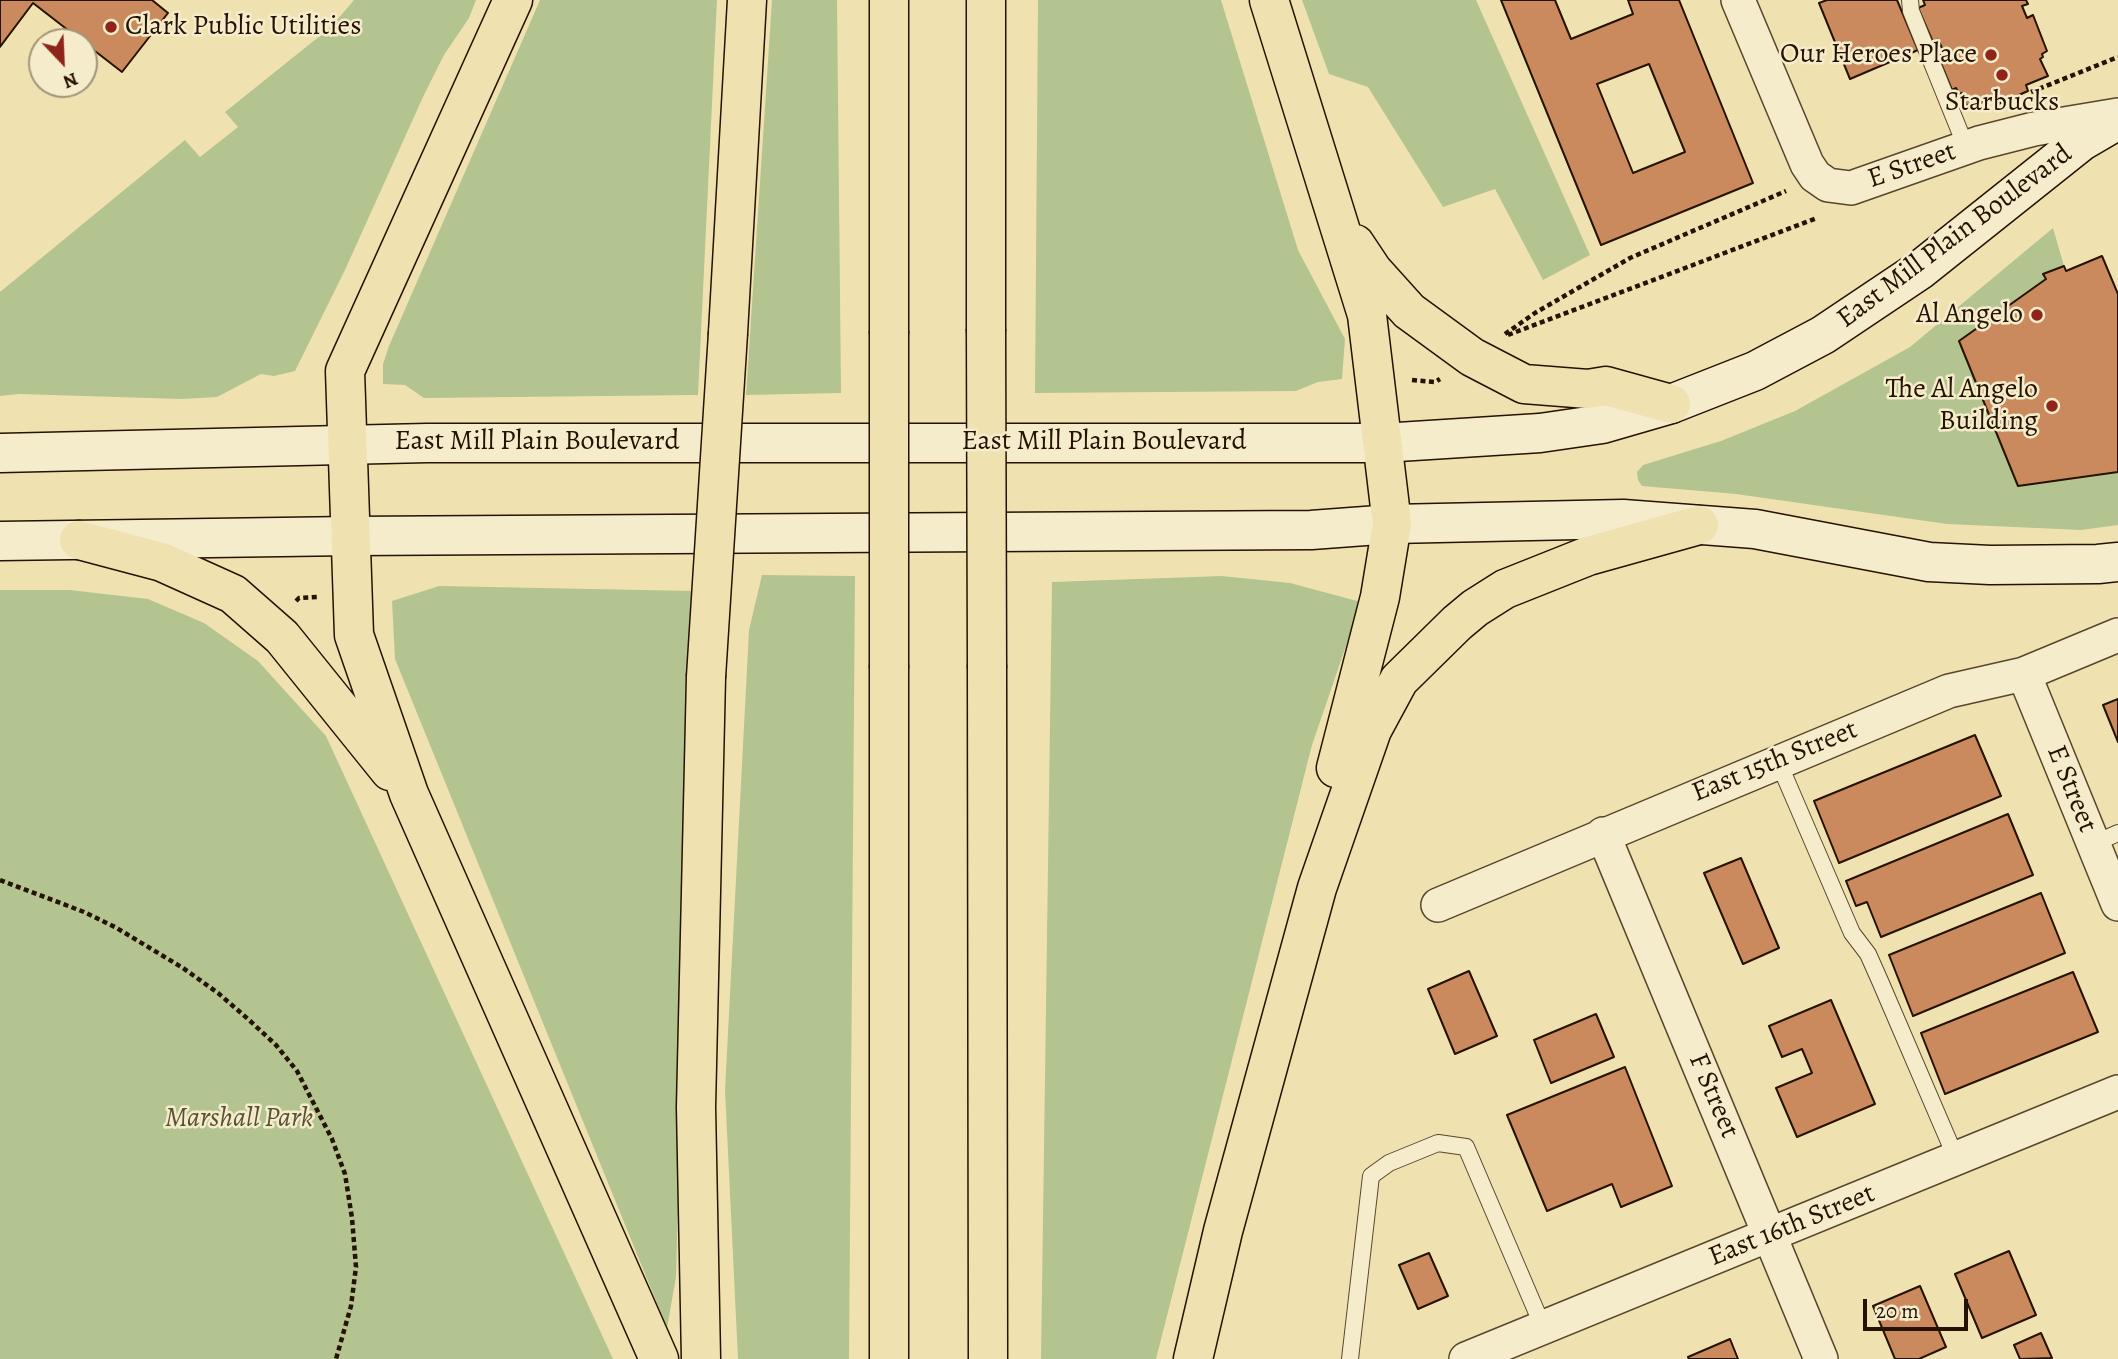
<!DOCTYPE html>
<html>
<head>
<meta charset="utf-8">
<style>
	body { margin:0 }
	#map { position:relative; width:2118px; height:1359px; overflow:hidden; background:#f0e2b0; font-family:Alegreya,serif }
	canvas { display:block }
	.north { position:absolute; left:28px; top:28px; width:70px; height:70px; box-sizing:border-box; background:#f5eccc; border:2px solid #a2957a; border-radius:50%; rotate:157deg; font-size:19px; font-weight:700; line-height:28px; text-align:center; color:#251200 }
	.north::after { content:''; display:block; margin:auto; width:24px; height:32px; background:#8f2418; clip-path:polygon(50% 0,100% 100%,50% 72%,0 100%) }
	.scale { position:absolute; left:1863px; top:1299px; width:105px; height:32px; box-sizing:border-box; border:4px solid #251200; border-top:0; padding-left:9px; font-size:21px; line-height:24px; white-space:nowrap; color:#251200; -webkit-text-stroke:5px #f5eccc; paint-order:stroke }
</style>
</head>
<body>
<div id="map">
<canvas width="2118" height="1359"></canvas>
<div class="north">N</div>
<div class="scale">20 m</div>
</div>
<script>
const c = document.querySelector('canvas').getContext('2d');
c.lineJoin = 'round';
function paint(path, color) { c.fillStyle = color; c.fill(path, 'evenodd'); }
const poly = rows => new Path2D(rows.map(r => 'M' + r).join(''));
function strokePath(path, color, width, dash) { c.strokeStyle = color; c.lineWidth = width; c.lineCap = dash ? 'butt' : 'round'; c.setLineDash(dash || []); c.stroke(path); }
function write(font, color, halo, rows, align = 'center') {
  c.font = font + ' Alegreya,serif'; c.lineWidth = 5; c.setLineDash([]); c.textBaseline = 'middle'; c.strokeStyle = halo; c.fillStyle = color; for (const [text, x, y, turn = 0] of rows) {
    c.save(); c.translate(x, y); c.rotate((+turn || 0) * Math.PI / 180); c.textAlign = isNaN(turn) ? turn : align; if (halo) c.strokeText(text, 0, 0); c.fillText(text, 0, 0); c.restore();
  }
}
paint(poly([
	[354,0,476,0,469,18,444,55,423,97,345,270,295,371,274,376,261,374,217,397,181,399,19,394,0,396,0,292,185,140,200,157,238,127,225,112,331,27],
	[540,0,717,0,698,395,424,398,405,385,383,384,383,364,389,346],
	[772,0,837,0,841,393,746,395],
	[1038,0,1221,0,1298,250,1345,339,1342,379,1318,382,1296,391,1035,393],
	[1302,0,1476,0,1590,255,1543,280,1495,189,1443,207,1368,87,1329,74],
	[2053,228,2064,266,2044,274,2046,279,1959,341,2018,486,2118,472,2118,525,2081,530,1947,524,1736,494,1642,486,1638,480,1637,472,1643,465,1721,441,1795,411,1910,347],
	[762,575,855,576,849,1359,738,1359,725,1090,749,630],
	[1222,576,1290,583,1361,602,1312,745,1156,1359,1041,1359,1052,582],
	[439,586,695,591,676,1277,667,1328,395,659,392,601],
	[0,590,70,590,148,599,204,623,258,661,326,736,613,1359,0,1359]
]), '#b4c490');
const building = poly([
	[0,0,152,0,168,13,122,72,33,3,0,47,0,0],
	[1501,0,1555,0,1571,39,1633,14,1628,0,1679,0,1753,183,1601,245,1501,0],
	[1649,64,1685,152,1633,173,1597,84,1649,64],
	[1827,0,1897,0,1918,50,1850,79,1819,3,1827,0],
	[1923,0,2026,0,2028,4,2022,6,2027,18,2033,15,2047,51,2042,54,2043,57,2040,59,2048,76,2026,85,2028,91,1996,105,1993,98,1968,108,1962,93,1959,94,1956,88,1952,90,1938,56,1944,53,1938,39,1933,42,1918,8,1925,5,1923,0],
	[2102,256,2118,294,2118,472,2018,486,1959,341,2046,279,2043,274,2064,266,2066,271,2102,256],
	[2118,699,2118,742,2103,705,2118,699],
	[1975,735,2001,796,1839,863,1814,801,1975,735],
	[2008,814,2033,875,1881,937,1867,902,1856,906,1846,881,2008,814],
	[1741,858,1779,948,1743,964,1704,873,1741,858],
	[2041,893,2065,953,1913,1016,1889,955,2041,893],
	[1469,971,1497,1036,1455,1054,1428,989,1469,971],
	[2073,972,2098,1032,1945,1094,1921,1033,2073,972],
	[1831,1000,1875,1104,1797,1137,1776,1088,1812,1073,1802,1049,1782,1057,1769,1026,1831,1000],
	[1596,1014,1614,1057,1551,1083,1534,1040,1596,1014],
	[1625,1067,1672,1186,1621,1207,1612,1184,1547,1211,1507,1115,1625,1067],
	[2009,1251,2036,1315,1982,1338,1955,1274,2009,1251],
	[1429,1253,1448,1296,1418,1309,1399,1265,1429,1253],
	[1920,1286,1946,1347,1919,1359,1895,1359,1873,1306,1920,1286],
	[2041,1333,2052,1358,2020,1359,2014,1345,2041,1333],
	[1730,1339,1738,1359,1689,1359,1688,1357,1730,1339]
]);
paint(building, '#ca8a5d');
strokePath(building, '#251200', 2);
const lane = poly([
	[1910,0,1911,11,1966,147],
	[1778,761,1852,933,1868,954,1880,981,1956,1158],
	[2093,844,2118,833],
	[1350,1359,1371,1176,1389,1163,1438,1143,1466,1147,1543,1327]
]);
const street = poly([
	[1738,0,1807,164,1815,176,1828,185,1851,188,1979,143,2034,129,2118,115],
	[2024,674,2118,904],
	[1603,834,1821,1359],
	[1438,905,1949,691,2024,674,2118,635],
	[1466,1359,2118,1092]
]);
const secondary = poly([
	[0,453,427,443,1382,443,1540,433,1602,424,1671,404,1755,371,1823,335,1920,270,2082,141,2118,120],
	[0,541,351,536,1311,530,1392,524,1623,519,1755,529,1929,562,1990,565,2098,564,2118,562]
]);
const highway = poly([
	[513,0,345,371,354,635,409,794,659,1359],
	[889,0,889,331],
	[986,0,986,329],
	[1269,0,1367,315,1392,524,1380,597,1336,768],
	[1355,244,1373,271,1409,311,1472,357,1524,384,1588,389,1606,386,1671,404],
	[728,333,747,0],
	[79,540,162,562,233,594,282,637,390,771],
	[889,668,889,1359],
	[987,668,988,1359],
	[701,1359,696,1107,706,677],
	[1193,1359,1223,1231,1317,888,1372,730,1399,680,1457,623,1475,608,1505,589,1588,556,1699,525]
]);
strokePath(lane, '#58462c', 18);
strokePath(street, '#58462c', 36);
strokePath(secondary, '#251200', 41);
strokePath(highway, '#251200', 41);
strokePath(poly([
	[2031,92,2118,57],
	[1505,334,1535,313,1630,258,1786,191],
	[1508,335,1817,218],
	[1412,380,1435,382,1440,379],
	[296,601,299,598,317,597],
	[0,880,84,912,115,927,183,968,218,993,248,1019,276,1045,297,1071,332,1139,345,1174,352,1218,356,1267,351,1306,336,1359]
]), '#251200', 4.5, [5, 3.5]);
strokePath(lane, '#f5eccc', 16);
strokePath(street, '#f5eccc', 33);
strokePath(secondary, '#f5eccc', 38);
strokePath(highway, '#f0e2b0', 38);
const highwayBridge = poly([
	[986,329,987,668],
	[889,668,889,331],
	[706,677,728,333]
]);
strokePath(highwayBridge, '#251200', 41, []);
strokePath(highwayBridge, '#f0e2b0', 38);
for (const [x, y, r, color] of [
	[111,27,7,"#8f2418"],
	[1991,55,7,"#8f2418"],
	[2002,75,7,"#8f2418"],
	[2037,315,7,"#8f2418"],
	[2052,406,7,"#8f2418"]
]) { const dot = new Path2D(); dot.arc(x, y, r, 0, 2 * Math.PI); c.fillStyle = color; c.fill(dot); strokePath(dot, '#f5eccc', 2.5); }
write('28px', '#251200', '#f5eccc', [
	["Clark Public Utilities",125,27,"left"],
	["Our Heroes Place",1977,55],
	["Starbucks",2002,103,"center"],
	["Al Angelo",2023,315],
	["The Al Angelo",2038,390],
	["Building",2038,422]
], 'right');
write('28px', '#251200', '#f5eccc', [
	["E Street",1912,166,-19],
	["East Mill Plain Boulevard",1955,237,-37],
	["East Mill Plain Boulevard",537,442],
	["East Mill Plain Boulevard",1104,442],
	["East 15th Street",1775,762,-22],
	["E Street",2071,789,68],
	["F Street",1713,1096,67],
	["East 16th Street",1792,1226,-22]
]);
write('italic 28px', '#575032', '#f5eccc', [
	["Marshall Park",239,1119]
]);
</script>
</body>
</html>
